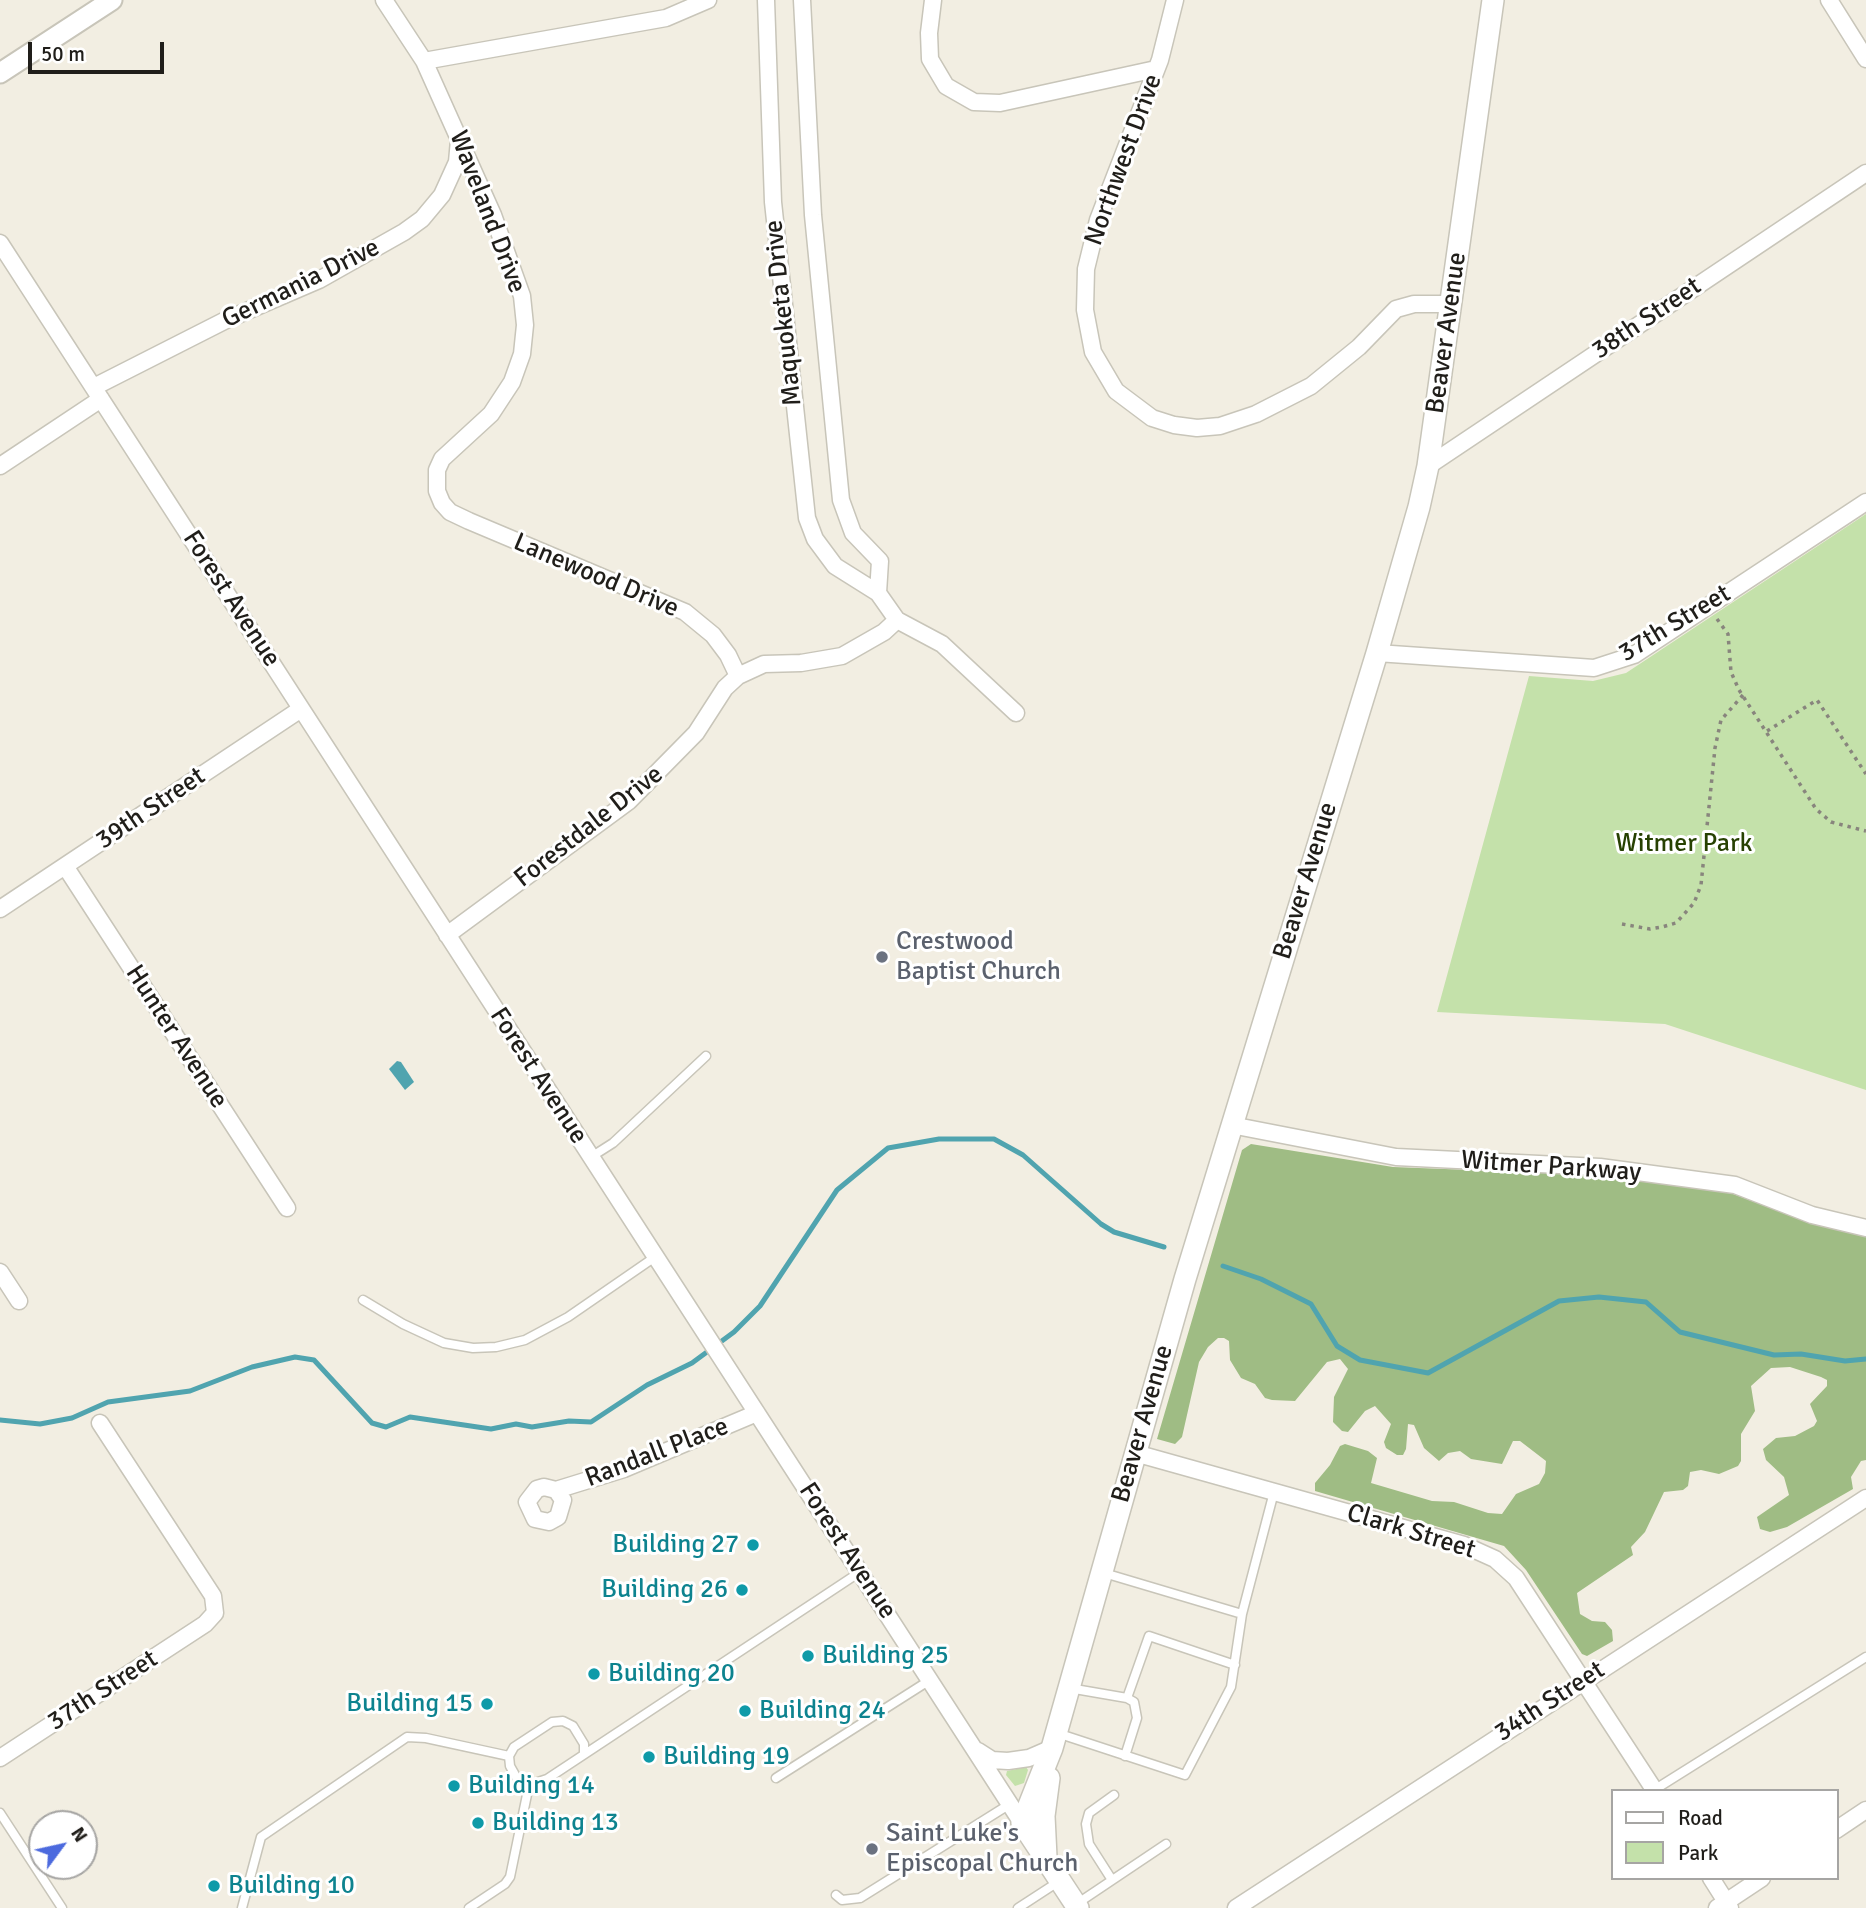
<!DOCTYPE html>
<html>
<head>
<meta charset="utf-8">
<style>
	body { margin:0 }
	#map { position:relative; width:1866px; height:1908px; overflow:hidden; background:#f2eee2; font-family:Signika,sans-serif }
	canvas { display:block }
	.legend { position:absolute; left:1611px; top:1789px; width:228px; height:91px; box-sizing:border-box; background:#fff; border:2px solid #a6a5a3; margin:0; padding:9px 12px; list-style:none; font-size:21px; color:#201e1a }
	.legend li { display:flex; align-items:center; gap:14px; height:35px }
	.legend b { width:35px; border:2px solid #a6a5a3 }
	.north { position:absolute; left:28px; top:1810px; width:70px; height:70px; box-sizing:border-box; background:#fff; border:2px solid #a6a5a3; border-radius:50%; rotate:57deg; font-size:19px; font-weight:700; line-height:28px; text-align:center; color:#201e1a }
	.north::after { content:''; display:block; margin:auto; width:24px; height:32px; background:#4c6ade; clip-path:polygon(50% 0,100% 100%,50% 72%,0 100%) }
	.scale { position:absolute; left:28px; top:42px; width:136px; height:32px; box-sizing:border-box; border:4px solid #201e1a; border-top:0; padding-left:9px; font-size:21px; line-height:24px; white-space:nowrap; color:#201e1a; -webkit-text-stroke:5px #fff; paint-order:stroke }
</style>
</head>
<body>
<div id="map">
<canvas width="1866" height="1908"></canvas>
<ul class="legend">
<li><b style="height:9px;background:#fff"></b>Road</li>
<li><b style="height:19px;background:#c4e1aa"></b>Park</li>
</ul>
<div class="north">N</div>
<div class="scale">50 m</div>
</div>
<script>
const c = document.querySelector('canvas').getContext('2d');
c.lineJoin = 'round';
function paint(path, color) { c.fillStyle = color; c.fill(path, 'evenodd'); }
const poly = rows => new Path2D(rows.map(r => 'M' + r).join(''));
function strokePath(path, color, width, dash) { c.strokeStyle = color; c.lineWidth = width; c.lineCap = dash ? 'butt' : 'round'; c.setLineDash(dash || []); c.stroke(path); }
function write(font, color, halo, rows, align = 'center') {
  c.font = font + ' Signika,sans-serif'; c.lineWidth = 6; c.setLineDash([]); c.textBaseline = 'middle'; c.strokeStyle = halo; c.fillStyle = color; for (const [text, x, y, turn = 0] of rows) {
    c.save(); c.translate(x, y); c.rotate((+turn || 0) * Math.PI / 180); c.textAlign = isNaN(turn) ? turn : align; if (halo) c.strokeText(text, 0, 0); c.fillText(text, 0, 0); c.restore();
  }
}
paint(poly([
	[1866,514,1866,1090,1665,1024,1437,1012,1529,676,1593,681,1626,673],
	[1026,1767,1028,1770,1024,1783,1015,1786,1006,1775,1007,1771]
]), '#c4e1aa');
paint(poly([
	[1251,1144,1393,1167,1599,1175,1725,1191,1806,1221,1866,1236,1866,1460,1861,1461,1851,1477,1853,1489,1787,1527,1770,1532,1760,1529,1757,1517,1789,1495,1784,1477,1766,1460,1763,1449,1776,1438,1795,1436,1814,1426,1817,1421,1810,1404,1827,1386,1827,1380,1821,1377,1790,1367,1771,1368,1751,1386,1755,1411,1741,1434,1741,1461,1738,1466,1719,1474,1701,1470,1690,1472,1688,1486,1683,1490,1664,1492,1645,1532,1631,1547,1633,1555,1577,1593,1580,1614,1592,1621,1605,1622,1612,1630,1613,1641,1587,1656,1582,1654,1526,1570,1504,1546,1315,1491,1315,1483,1330,1465,1340,1446,1345,1444,1368,1451,1377,1458,1371,1483,1432,1501,1454,1502,1488,1513,1502,1514,1516,1494,1539,1484,1545,1473,1546,1461,1520,1441,1513,1441,1502,1464,1471,1459,1460,1451,1448,1453,1439,1461,1424,1448,1414,1425,1408,1424,1406,1449,1403,1455,1397,1455,1386,1448,1384,1442,1391,1424,1375,1406,1365,1411,1348,1432,1342,1431,1333,1422,1334,1397,1348,1369,1340,1359,1327,1362,1295,1401,1272,1400,1265,1398,1255,1384,1241,1378,1230,1360,1229,1341,1224,1338,1218,1338,1208,1347,1199,1362,1182,1437,1175,1444,1157,1439,1242,1150]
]), '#9fbc84');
paint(poly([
	[397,1061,401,1062,414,1082,405,1090,389,1069]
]), '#50a4af');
strokePath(poly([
	[1223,1266,1261,1279,1311,1304,1337,1346,1360,1360,1428,1373,1559,1301,1599,1297,1646,1302,1680,1332,1774,1355,1801,1354,1845,1361,1866,1359],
	[0,1420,40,1424,72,1418,108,1402,190,1391,252,1367,295,1357,314,1360,372,1423,386,1427,410,1417,491,1429,516,1424,532,1427,569,1421,591,1422,647,1385,692,1363,734,1332,760,1306,837,1190,888,1148,939,1139,994,1139,1023,1155,1101,1224,1114,1232,1164,1247]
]), '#50a4af', 5);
const service = poly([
	[591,1157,613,1143,706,1056],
	[363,1300,403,1324,444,1343,473,1348,496,1347,525,1340,568,1317,655,1257],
	[1104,1573,1242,1614,1274,1492],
	[1069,1688,1127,1698,1134,1702,1137,1718,1125,1756],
	[1127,1698,1149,1636,1235,1665],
	[1057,1733,1185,1775,1231,1687,1242,1614],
	[584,1754,584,1744,573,1726,563,1721,552,1722,514,1747,509,1756,510,1766,519,1782,529,1785,547,1779,860,1572],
	[776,1778,930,1680],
	[1654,1790,1866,1657],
	[0,1813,62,1908],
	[1112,1880,1089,1844,1086,1824,1089,1813,1114,1795],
	[836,1895,842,1900,860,1898,1010,1804],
	[1078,1903,1166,1844],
	[242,1908,261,1837,407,1737,426,1738,509,1756],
	[469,1908,505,1884,510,1877,529,1785],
	[1018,1908,1058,1882]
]);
const minor = poly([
	[384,0,424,61,493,215,522,296,525,325,522,354,512,382,491,414,442,459,437,470,437,491,442,503,450,512,469,521,685,612,713,635,728,655,738,676],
	[766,0,773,202,807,518,815,539,835,566,878,593,897,620,942,644,1016,713],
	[802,0,813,215,841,500,853,533,880,561,878,593],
	[933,0,929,33,930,59,946,86,974,102,1000,103,1156,69],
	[1175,0,1160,60,1098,220,1086,269,1085,310,1093,352,1116,391,1152,418,1174,425,1197,428,1220,426,1256,414,1311,386,1359,347,1396,309,1414,304,1451,304],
	[1829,0,1866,59],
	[424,61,666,18,708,0],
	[0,243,1022,1823],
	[94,387,226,320,319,280,404,232,422,219,442,195,457,162,459,140],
	[0,466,101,399],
	[1428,466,1866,173],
	[1377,653,1594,668,1634,655,1866,502],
	[65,866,287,1208],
	[0,909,301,709],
	[447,935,629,801,696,733,725,688,738,676,764,664,801,663,842,656,884,632,897,620],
	[1231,1125,1396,1157,1600,1167,1735,1185,1812,1215,1866,1228],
	[0,1272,19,1301],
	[1135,1453,1464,1545,1495,1559,1516,1578,1655,1791],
	[556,1490,563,1500,558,1517,549,1522,535,1519,527,1502,537,1489,544,1487,556,1490,624,1469,757,1413],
	[978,1751,992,1760,1008,1761,1029,1758,1052,1748],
	[0,1758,205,1624,215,1613,213,1596,100,1423],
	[1836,1830,1866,1810],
	[1711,1878,1730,1908],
	[1236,1908,1866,1498],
	[1717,1908,1762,1878]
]);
const tertiary = poly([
	[0,73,112,0]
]);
const secondary = poly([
	[1046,1857,1044,1816,1049,1778],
	[1078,1908,1022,1823,1052,1748,1185,1279,1377,653,1419,507,1428,466,1493,0]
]);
strokePath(service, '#c8c5b9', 11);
strokePath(minor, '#c8c5b9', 19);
strokePath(tertiary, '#c8c5b9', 23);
strokePath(secondary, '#c8c5b9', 24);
strokePath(poly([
	[1717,619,1728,634,1731,672,1739,690,1816,809,1831,822,1866,831],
	[1767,731,1817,700,1866,774],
	[1622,924,1650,929,1662,927,1676,923,1694,903,1701,885,1715,748,1721,720,1743,695]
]), '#88857d', 3.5, [3.5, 5]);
strokePath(service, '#fff', 8);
strokePath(minor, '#fff', 16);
strokePath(tertiary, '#fff', 19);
strokePath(secondary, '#fff', 21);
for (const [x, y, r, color] of [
	[882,957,7,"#6b7280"],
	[753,1545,7,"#0f9aa8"],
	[742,1590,7,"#0f9aa8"],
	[808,1656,7,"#0f9aa8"],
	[594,1674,7,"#0f9aa8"],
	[487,1704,7,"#0f9aa8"],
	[745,1711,7,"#0f9aa8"],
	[649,1757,7,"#0f9aa8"],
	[454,1786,7,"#0f9aa8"],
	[478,1823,7,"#0f9aa8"],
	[872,1849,7,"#6b7280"],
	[214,1886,7,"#0f9aa8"]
]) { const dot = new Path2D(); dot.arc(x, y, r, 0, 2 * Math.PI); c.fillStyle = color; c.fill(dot); strokePath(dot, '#fff', 2.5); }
write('26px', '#201e1a', '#fff', [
	["Northwest Drive",1124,160,-70],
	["Waveland Drive",487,212,69],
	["Germania Drive",301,284,-26],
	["Maquoketa Drive",784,313,-96],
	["38th Street",1647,319,-34],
	["Beaver Avenue",1447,333,-82],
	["Lanewood Drive",596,576,23],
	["Forest Avenue",231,599,57],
	["37th Street",1675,624,-31],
	["39th Street",151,809,-34],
	["Forestdale Drive",589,827,-38],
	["Beaver Avenue",1306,881,-73],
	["Hunter Avenue",176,1037,57],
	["Forest Avenue",538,1076,57],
	["Witmer Parkway",1551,1167,4],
	["Beaver Avenue",1143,1424,-74],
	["Randall Place",657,1453,-21],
	["Clark Street",1411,1532,17],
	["Forest Avenue",847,1551,57],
	["37th Street",103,1691,-33],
	["34th Street",1550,1702,-33]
]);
write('26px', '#274102', '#fff', [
	["Witmer Park",1684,844]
]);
write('26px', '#5b616d', '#fff', [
	["Crestwood",896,942],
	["Baptist Church",896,972],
	["Saint Luke's",886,1834],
	["Episcopal Church",886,1864]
], 'left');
write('26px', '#0d838f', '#fff', [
	["Building 27",739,1545,"right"],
	["Building 26",728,1590,"right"],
	["Building 25",822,1656],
	["Building 20",608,1674],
	["Building 15",473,1704,"right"],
	["Building 24",759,1711],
	["Building 19",663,1757],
	["Building 14",468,1786],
	["Building 13",492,1823],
	["Building 10",228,1886]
], 'left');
</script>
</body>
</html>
